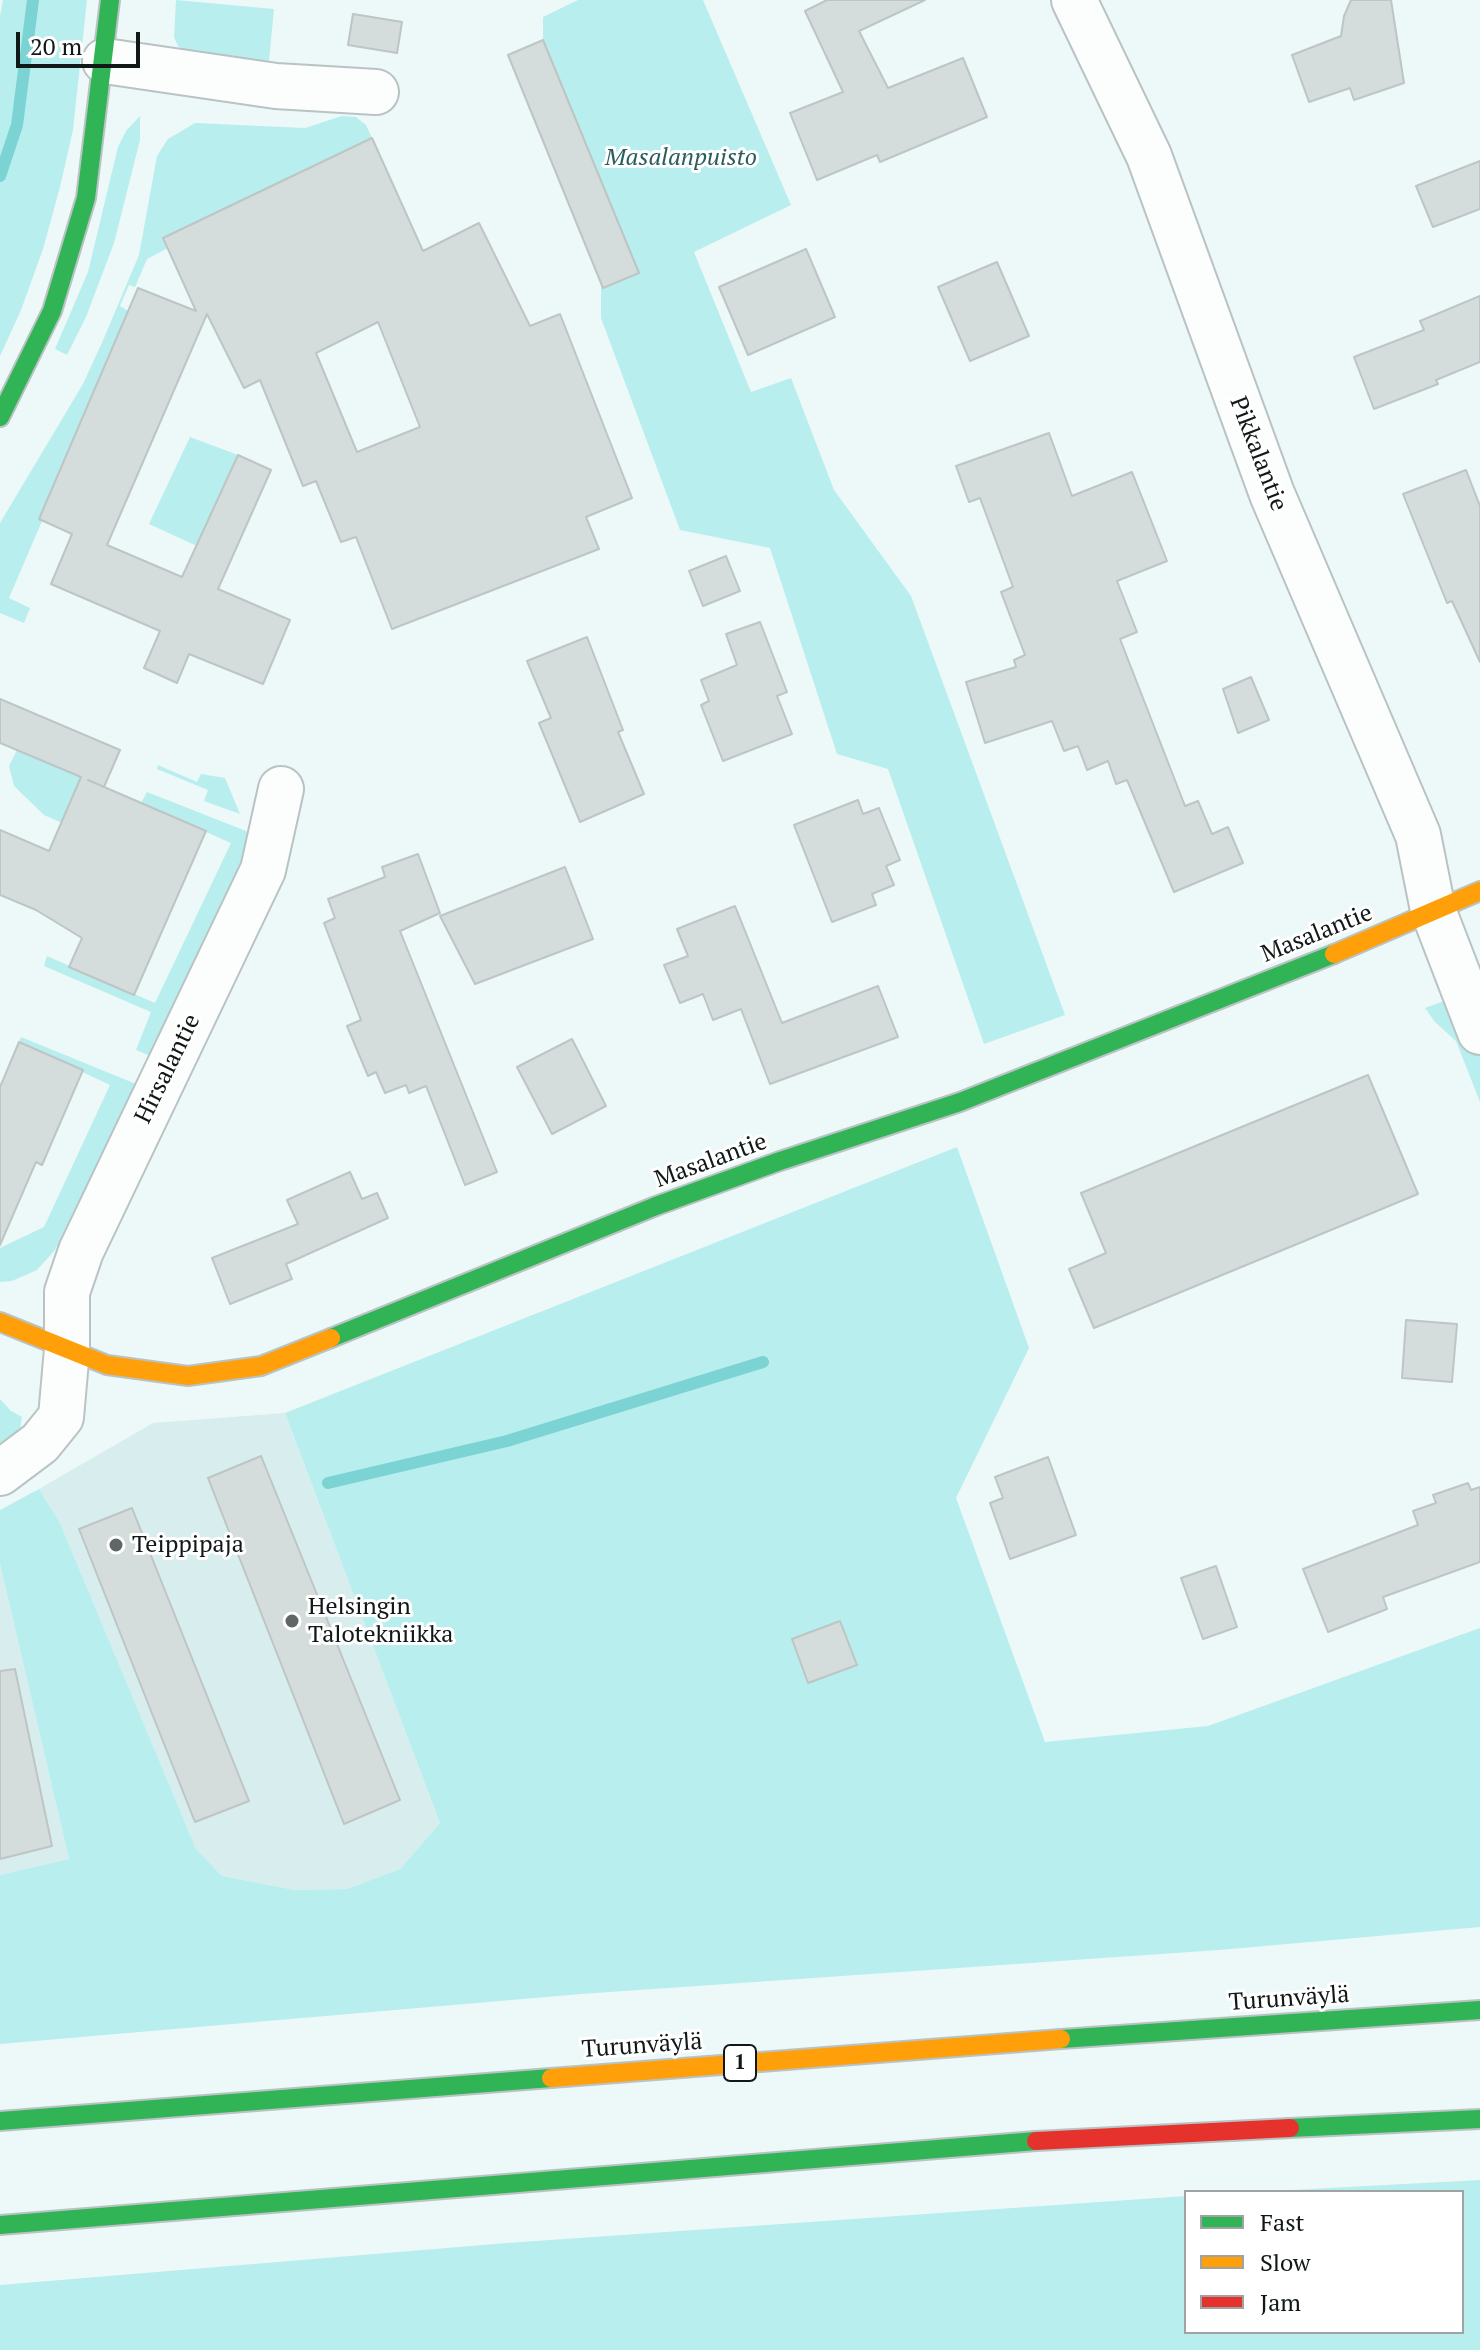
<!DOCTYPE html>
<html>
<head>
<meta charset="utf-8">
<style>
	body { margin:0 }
	#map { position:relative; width:1480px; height:2350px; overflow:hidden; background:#edf8f8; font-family:"PT Serif",serif }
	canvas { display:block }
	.legend { position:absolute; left:1184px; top:2190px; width:280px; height:144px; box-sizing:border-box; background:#fff; border:2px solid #a0a3a3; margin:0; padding:10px 14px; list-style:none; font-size:24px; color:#111818 }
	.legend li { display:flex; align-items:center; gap:16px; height:40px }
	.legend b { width:40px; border:2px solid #a0a3a3 }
	.scale { position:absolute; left:16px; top:32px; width:124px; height:36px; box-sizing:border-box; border:4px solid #111818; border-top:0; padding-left:10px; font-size:24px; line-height:28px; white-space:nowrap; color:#111818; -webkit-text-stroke:6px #fff; paint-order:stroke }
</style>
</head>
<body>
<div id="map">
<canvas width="1480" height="2350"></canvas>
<ul class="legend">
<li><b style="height:10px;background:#30b455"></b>Fast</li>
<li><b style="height:10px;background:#ff9f0a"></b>Slow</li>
<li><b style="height:10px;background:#e5322d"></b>Jam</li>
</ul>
<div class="scale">20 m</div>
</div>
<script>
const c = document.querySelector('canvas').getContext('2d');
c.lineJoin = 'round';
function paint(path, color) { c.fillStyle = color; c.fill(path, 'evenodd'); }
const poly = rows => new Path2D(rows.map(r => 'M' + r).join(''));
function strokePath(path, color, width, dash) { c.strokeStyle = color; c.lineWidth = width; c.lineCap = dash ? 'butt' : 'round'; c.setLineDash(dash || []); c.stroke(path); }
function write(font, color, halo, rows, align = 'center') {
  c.font = font + ' "PT Serif",serif'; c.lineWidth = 6; c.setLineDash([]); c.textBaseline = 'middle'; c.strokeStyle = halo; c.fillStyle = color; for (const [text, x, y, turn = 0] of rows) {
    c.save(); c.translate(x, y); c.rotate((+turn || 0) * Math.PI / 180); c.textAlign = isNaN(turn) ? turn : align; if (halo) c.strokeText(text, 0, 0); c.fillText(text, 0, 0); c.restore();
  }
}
paint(poly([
	[285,1413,440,1823,400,1869,347,1889,295,1890,222,1876,196,1849,60,1523,39,1489,153,1423],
	[0,1564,69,1859,0,1875]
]), '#d8eded');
paint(poly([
	[3,0,87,0,73,130,60,187,43,249,21,310,0,356,0,16],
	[176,0,274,9,269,61,185,52,178,46,174,37],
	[578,0,703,0,791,205,694,252,751,392,791,378,834,490,911,596,1065,1015,984,1044,888,769,837,754,770,548,680,530,601,318,601,182,543,40,543,17],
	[140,116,140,140,114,243,86,317,67,355,55,349,88,272,118,147,126,131],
	[342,116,356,117,366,125,372,138,164,238,168,248,147,259,135,287,129,285,120,306,128,311,39,519,42,521,9,598,30,608,24,623,0,613,0,523,83,384,104,338,139,255,157,156,168,139,195,123,305,128],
	[190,437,238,455,197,546,149,524],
	[17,750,81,777,74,828,44,815,14,786,9,766],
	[158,765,197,782,201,774,225,778,240,814,204,801,208,790,157,769],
	[147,792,246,831,249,837,248,859,150,1056,136,1050,151,1012,44,966,47,956,155,1003,231,843,141,803],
	[1480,988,1480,1102,1456,1041,1435,1022,1425,1008],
	[21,1037,136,1084,55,1250,37,1270,12,1281,0,1282,0,1248,44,1227,110,1085,19,1042],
	[957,1147,1029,1348,956,1498,1045,1742,1208,1726,1480,1628,1480,1927,1219,1950,581,1994,0,2044,0,1875,69,1859,0,1564,0,1510,39,1489,60,1523,196,1849,222,1876,295,1890,347,1889,400,1869,440,1823,285,1413],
	[0,1399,11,1411,22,1417,20,1429,0,1451],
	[1480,2180,1480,2350,0,2350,0,2285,507,2243,1186,2196,1186,2332,1462,2332,1462,2192,1254,2192]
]), '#b8eeed');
strokePath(poly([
	[0,176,17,125,33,0],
	[328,1483,507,1441,763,1362]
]), '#7bd3d3', 12);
const building = poly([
	[827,0,925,0,859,31,888,88,963,58,987,117,880,162,877,155,817,180,790,113,843,92,805,11,827,0],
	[1351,0,1391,0,1404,83,1354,100,1350,88,1309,102,1292,55,1341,36,1344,16,1351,0],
	[353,14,402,22,397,53,348,45,353,14],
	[543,40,639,273,603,288,508,55,543,40],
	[372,138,423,251,479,223,530,326,560,314,632,498,586,517,599,549,392,629,356,537,341,542,316,481,303,486,260,380,244,388,207,314,107,545,182,577,238,455,271,470,218,589,290,620,263,684,189,654,177,683,144,668,160,631,51,584,72,534,39,519,138,288,196,311,163,238,372,138],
	[378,322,420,427,357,452,316,353,378,322],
	[1480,161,1480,209,1433,227,1416,186,1480,161],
	[806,249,835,317,748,355,719,287,806,249],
	[997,262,1029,336,970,361,938,287,997,262],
	[1480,296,1480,362,1436,380,1438,384,1374,409,1354,357,1424,330,1420,321,1480,296],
	[1049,433,1072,496,1132,472,1167,561,1117,581,1137,632,1120,639,1185,806,1198,801,1212,834,1228,827,1243,863,1174,892,1127,780,1116,784,1108,761,1087,770,1078,746,1064,751,1052,721,985,743,966,682,1016,667,1014,660,1025,655,1001,592,1013,587,980,498,969,502,956,466,1049,433],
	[1466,470,1480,506,1480,662,1452,601,1447,603,1403,494,1466,470],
	[726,556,740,591,703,606,689,571,726,556],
	[760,622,787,692,777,696,792,734,723,761,701,705,709,701,701,680,737,665,726,634,760,622],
	[587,637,623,730,618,732,644,794,580,822,539,723,551,718,527,661,587,637],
	[1251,677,1269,720,1238,733,1223,689,1251,677],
	[0,699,120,750,104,787,88,780,206,831,134,995,69,967,82,938,36,910,0,895,0,830,49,851,81,777,0,743,0,699],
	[858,800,863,814,879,808,900,860,886,866,894,885,872,894,876,905,832,922,794,825,858,800],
	[418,854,440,913,400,931,497,1172,465,1185,426,1086,409,1093,406,1085,385,1093,376,1072,368,1076,347,1026,361,1020,324,923,335,918,328,899,385,877,382,867,418,854],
	[565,867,593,939,475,984,440,916,565,867],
	[735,906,782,1023,878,986,898,1037,770,1084,741,1009,713,1020,703,994,680,1003,664,965,688,956,677,929,735,906],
	[572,1039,606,1106,552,1134,517,1067,572,1039],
	[19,1042,83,1070,42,1165,36,1162,0,1245,0,1087,19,1042],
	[1368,1075,1418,1194,1094,1328,1069,1269,1106,1253,1081,1193,1368,1075],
	[350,1172,362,1199,377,1193,388,1218,286,1264,292,1279,230,1304,212,1258,298,1224,287,1200,350,1172],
	[1406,1320,1457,1324,1452,1382,1402,1378,1406,1320],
	[261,1456,400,1800,344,1824,208,1478,261,1456],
	[1048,1457,1076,1535,1010,1559,990,1503,1003,1498,995,1477,1048,1457],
	[1468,1483,1471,1490,1480,1487,1480,1562,1383,1597,1387,1609,1328,1632,1303,1569,1418,1525,1413,1511,1436,1503,1433,1495,1468,1483],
	[132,1508,249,1801,195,1822,79,1529,132,1508],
	[1216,1566,1237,1627,1203,1639,1181,1578,1216,1566],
	[840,1621,857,1665,808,1683,792,1639,840,1621],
	[15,1669,52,1846,0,1859,0,1671,15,1669]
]);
paint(building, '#d4dcdc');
strokePath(building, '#bdc5c5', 2);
const street = poly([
	[1074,0,1149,156,1272,494,1418,835,1433,910,1480,1032],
	[105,61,276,86,376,92],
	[0,1473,40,1443,61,1417,67,1349,67,1292,81,1251,263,870,281,789]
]);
const fast = poly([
	[0,417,52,311,86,198,110,0],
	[331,1338,656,1206,780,1161,960,1102,1334,954],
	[1061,2039,1480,2010],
	[0,2121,551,2078],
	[1290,2128,1480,2119],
	[0,2225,1036,2141]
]);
const slow = poly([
	[1334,954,1480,891],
	[0,1322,107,1365,188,1376,261,1366,331,1338],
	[551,2078,1061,2039]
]);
const jam = poly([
	[1036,2141,1290,2128]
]);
strokePath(street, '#bac3c3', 48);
strokePath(fast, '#bac3c3', 22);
strokePath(slow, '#bac3c3', 22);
strokePath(jam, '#bac3c3', 22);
strokePath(street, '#fcfefe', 44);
strokePath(fast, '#30b455', 18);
strokePath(slow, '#ff9f0a', 18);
strokePath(jam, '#e5322d', 18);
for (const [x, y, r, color] of [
	[116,1545,8,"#5e6666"],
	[292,1621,8,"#5e6666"]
]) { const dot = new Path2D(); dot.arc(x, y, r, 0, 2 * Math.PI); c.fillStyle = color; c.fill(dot); strokePath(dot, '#fff', 3); }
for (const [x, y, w] of [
	[740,2063,32]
]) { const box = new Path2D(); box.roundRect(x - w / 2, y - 18, w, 36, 6); c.fillStyle = '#fff'; c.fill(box); strokePath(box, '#111818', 2); }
write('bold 22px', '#111818', null, [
	["1",740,2063]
]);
write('italic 24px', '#2a5d5c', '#fff', [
	["Masalanpuisto",681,158]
]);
write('24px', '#111818', '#fff', [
	["Pikkalantie",1258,454,69],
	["Masalantie",1317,934,-22],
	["Hirsalantie",168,1069,-64],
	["Masalantie",711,1161,-20],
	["Turunväylä",1289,1999,-4],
	["Turunväylä",642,2046,-4]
]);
write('24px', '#111818', '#fff', [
	["Teippipaja",132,1545],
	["Helsingin",308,1607],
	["Talotekniikka",308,1635]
], 'left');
</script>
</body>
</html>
